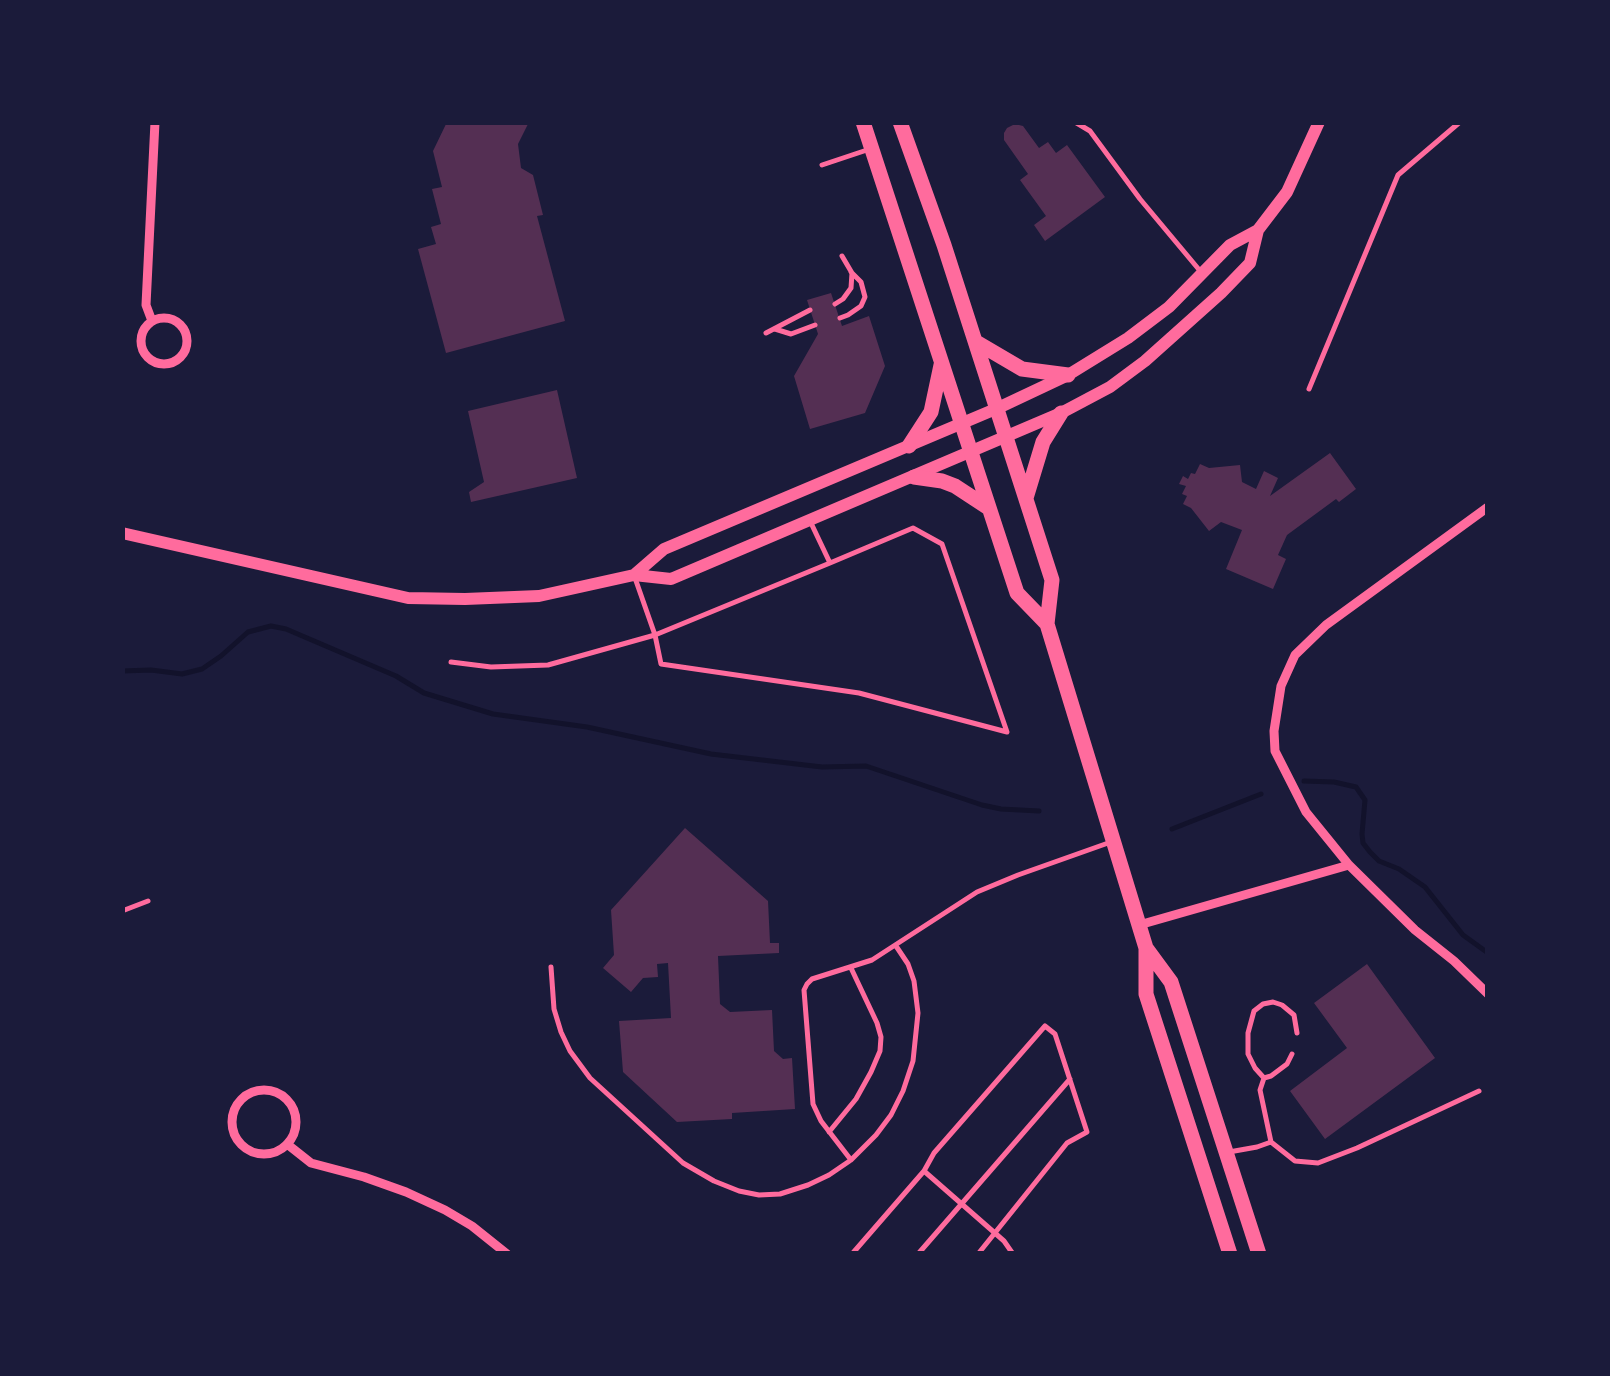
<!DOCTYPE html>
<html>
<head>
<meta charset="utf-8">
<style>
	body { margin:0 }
	#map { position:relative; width:1610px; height:1376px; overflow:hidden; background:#1b1b3a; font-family:"Alegreya Sans",sans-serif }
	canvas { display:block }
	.frame { position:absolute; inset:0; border:125px solid #1b1b3a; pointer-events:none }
</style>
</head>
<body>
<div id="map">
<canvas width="1610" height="1376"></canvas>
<div class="frame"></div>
</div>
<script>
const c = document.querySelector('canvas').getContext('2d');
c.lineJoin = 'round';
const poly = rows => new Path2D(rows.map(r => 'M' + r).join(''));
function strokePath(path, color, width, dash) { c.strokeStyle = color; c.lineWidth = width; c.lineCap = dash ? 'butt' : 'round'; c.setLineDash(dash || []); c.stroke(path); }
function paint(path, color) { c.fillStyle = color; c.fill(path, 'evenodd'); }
strokePath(poly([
	[122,671,151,670,182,674,202,669,221,656,248,632,271,626,286,629,396,676,424,693,493,714,587,727,711,754,822,767,866,766,982,805,1001,809,1039,811],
	[1304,781,1334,782,1356,787,1365,800,1362,834,1363,843,1370,852,1379,861,1399,869,1425,887,1463,935,1488,953],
	[1172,829,1261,794]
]), '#12122b', 5);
paint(poly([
	[447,122,529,122,518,144,521,168,533,175,543,215,537,216,565,321,446,353,418,249,436,244,431,227,441,224,432,189,442,187,433,151],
	[1015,124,1023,126,1039,148,1048,142,1056,153,1067,145,1105,197,1045,241,1034,225,1046,216,1020,180,1028,174,1004,140,1004,133,1007,128],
	[831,293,842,326,869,316,885,366,865,413,810,429,794,376,818,334,807,300],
	[557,390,577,478,471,502,469,492,484,482,468,411],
	[1330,453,1356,489,1339,502,1336,499,1287,535,1278,555,1286,559,1273,589,1226,569,1242,530,1221,522,1209,531,1191,508,1183,504,1187,496,1182,494,1186,486,1179,484,1183,476,1188,479,1191,473,1195,474,1200,464,1209,468,1240,465,1242,482,1256,489,1264,471,1278,478,1270,496],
	[685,828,768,901,770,943,779,943,779,953,718,956,720,1004,730,1012,772,1010,774,1051,783,1059,792,1058,795,1109,732,1113,732,1119,677,1122,623,1072,619,1021,671,1018,668,963,657,964,658,977,643,978,631,992,603,968,614,955,611,910],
	[1367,964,1435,1058,1325,1139,1290,1091,1347,1048,1314,1003]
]), '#542f53');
strokePath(poly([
	[1075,122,1090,131,1140,199,1201,272],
	[822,165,867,150],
	[835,304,843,299,851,288,852,273,842,256],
	[840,318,848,315,861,306,865,297,861,282,851,272],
	[775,329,791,334,815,325],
	[766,333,810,310],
	[1309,389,1398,175,1460,122],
	[635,578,655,635,830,563],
	[451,662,491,667,548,665,655,635,661,664,859,693,1007,732,942,544,913,528,830,563,811,523],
	[122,911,148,901],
	[551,967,554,1009,561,1032,570,1051,590,1078,683,1163,714,1181,739,1191,759,1195,780,1194,808,1185,829,1175,851,1160,876,1135,891,1115,903,1091,913,1061,918,1013,914,981,908,964,896,946],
	[1292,1054,1287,1064,1271,1076,1264,1078,1255,1068,1248,1054,1248,1033,1254,1011,1263,1004,1273,1002,1282,1005,1294,1015,1297,1033],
	[1264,1078,1260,1090,1271,1142],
	[829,1132,856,1099,871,1072,880,1051,881,1037,877,1023,851,968],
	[1229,1152,1257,1147,1271,1142,1295,1161,1318,1163,1357,1148,1479,1091],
	[851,1160,821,1121,813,1104,804,990,807,984,812,979,872,960,977,892,1018,875,1111,842],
	[924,1171,934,1153,1045,1026,1055,1034,1087,1132,1067,1143,978,1254],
	[852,1254,924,1171,1004,1241,1013,1254],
	[918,1254,1070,1079]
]), '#ff6b9d', 5);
strokePath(poly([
	'141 341a23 23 0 1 1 46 0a23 23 0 1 1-46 0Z',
	[152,321,146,305,155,122],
	[1488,507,1326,625,1295,655,1281,686,1274,731,1275,751,1306,812,1349,865,1415,930,1454,961,1488,994],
	[1139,925,1349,865],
	'232 1122a32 32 0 1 1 64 0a32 32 0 1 1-64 0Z',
	[287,1144,311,1163,364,1177,406,1192,445,1210,472,1226,507,1254]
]), '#ff6b9d', 9);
strokePath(poly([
	[122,533,408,598,465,599,539,596,634,575,671,579,1061,413,1110,387,1145,361,1221,293,1250,263,1258,230,1287,192,1319,122],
	[634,575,664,549,998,408,1068,375,1128,338,1169,307,1230,245,1258,230]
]), '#ff6b9d', 12);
strokePath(poly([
	[863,122,1017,593,1047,624],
	[900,122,944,245,1052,580,1047,624,1146,948,1146,994,1230,1254],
	[976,342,1022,369,1068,375],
	[909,446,931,412,941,365],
	[914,477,942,481,955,486,987,507],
	[1026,498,1043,442,1061,413],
	[1146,948,1171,982,1259,1254]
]), '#ff6b9d', 15);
</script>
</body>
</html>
